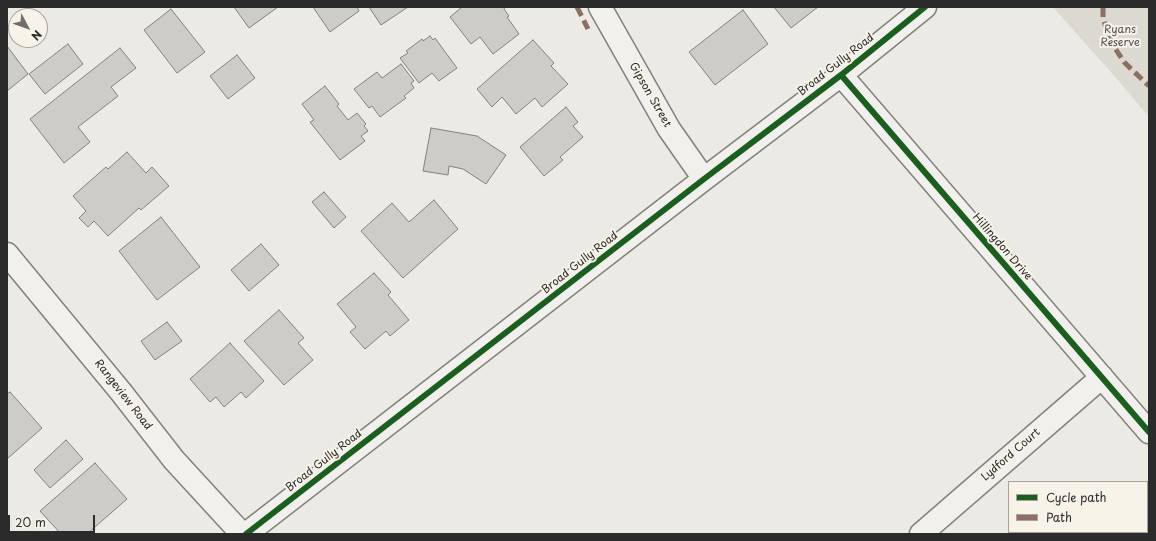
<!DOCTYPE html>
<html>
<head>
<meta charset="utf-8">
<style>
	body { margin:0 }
	#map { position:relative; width:1156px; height:541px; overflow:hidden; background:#eceae4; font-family:"Playpen Sans",sans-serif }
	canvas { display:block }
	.frame { position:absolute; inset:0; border:8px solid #2b2b2b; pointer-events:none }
	.legend { position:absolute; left:1008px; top:481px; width:140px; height:52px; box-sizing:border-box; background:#f7f3e8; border:1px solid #a5a39c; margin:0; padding:5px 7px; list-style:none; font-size:12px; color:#2b2b2b }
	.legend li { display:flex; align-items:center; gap:8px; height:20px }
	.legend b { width:20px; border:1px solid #a5a39c }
	.north { position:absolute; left:8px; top:8px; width:40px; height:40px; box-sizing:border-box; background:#f7f3e8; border:1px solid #a5a39c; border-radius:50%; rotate:131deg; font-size:11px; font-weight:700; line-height:16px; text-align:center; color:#2b2b2b }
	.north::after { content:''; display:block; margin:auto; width:14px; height:18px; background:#6f6e6c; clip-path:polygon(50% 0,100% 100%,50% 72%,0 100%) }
	.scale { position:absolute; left:8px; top:515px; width:87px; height:18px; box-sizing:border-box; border:2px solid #2b2b2b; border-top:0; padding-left:5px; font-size:12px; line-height:14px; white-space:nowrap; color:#2b2b2b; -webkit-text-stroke:3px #f7f3e8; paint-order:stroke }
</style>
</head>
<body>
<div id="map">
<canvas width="1156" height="541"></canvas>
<div class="frame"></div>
<ul class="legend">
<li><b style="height:5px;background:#1b5e20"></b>Cycle path</li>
<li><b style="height:5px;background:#8d6e63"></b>Path</li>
</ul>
<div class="north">N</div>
<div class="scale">20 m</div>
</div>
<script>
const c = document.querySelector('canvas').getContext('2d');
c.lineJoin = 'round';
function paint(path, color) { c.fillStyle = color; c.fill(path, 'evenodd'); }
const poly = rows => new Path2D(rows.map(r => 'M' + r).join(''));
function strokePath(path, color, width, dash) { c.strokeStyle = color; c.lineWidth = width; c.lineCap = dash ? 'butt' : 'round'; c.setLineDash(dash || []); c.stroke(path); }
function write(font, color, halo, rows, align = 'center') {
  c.font = font + ' "Playpen Sans",sans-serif'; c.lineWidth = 4; c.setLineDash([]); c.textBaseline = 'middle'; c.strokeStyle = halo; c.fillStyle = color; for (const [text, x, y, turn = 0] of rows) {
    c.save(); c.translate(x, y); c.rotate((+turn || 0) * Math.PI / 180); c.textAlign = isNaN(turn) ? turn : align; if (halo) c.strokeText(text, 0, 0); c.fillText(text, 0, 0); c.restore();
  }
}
paint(poly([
	[1053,7,1149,7,1149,117,1117,79]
]), '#dcd9d1');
const building = poly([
	[234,7,278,7,249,28,234,7],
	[313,7,357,7,359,11,330,32,313,7],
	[369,7,408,7,381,25,369,7],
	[462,7,505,7,504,9,509,16,507,17,519,34,493,54,480,37,471,44,450,17,462,7],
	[774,7,818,7,791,28,774,7],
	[171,9,205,52,177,73,144,30,171,9],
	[743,10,768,44,715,85,689,52,743,10],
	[430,36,433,40,435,38,457,68,439,81,432,73,419,83,400,58,408,53,406,51,422,39,423,41,430,36],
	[533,40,554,63,551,66,568,84,542,107,535,98,516,114,502,97,492,107,477,89,533,40],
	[68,44,83,64,45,94,29,74,68,44],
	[7,46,28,74,7,91,7,46],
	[120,48,136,68,111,87,118,96,78,127,90,142,64,163,30,119,120,48],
	[237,55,255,78,228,99,210,76,237,55],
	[401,64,414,81,411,83,414,88,404,96,406,98,380,117,372,106,369,108,354,89,377,72,382,78,401,64],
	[325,86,339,104,337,106,348,120,357,113,366,124,364,126,368,131,361,136,365,141,340,160,310,122,314,120,302,104,325,86],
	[566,107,578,122,573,126,583,137,560,157,563,160,544,176,520,147,566,107],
	[431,128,477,136,506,155,486,184,463,169,449,166,448,175,423,171,431,128],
	[127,152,146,173,152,167,169,186,141,210,139,208,108,236,94,221,88,227,79,218,86,211,73,196,106,167,108,169,127,152],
	[324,192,346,217,334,228,312,202,324,192],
	[434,200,458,229,403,278,361,231,392,203,409,222,434,200],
	[161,217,200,267,157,300,119,251,161,217],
	[261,244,279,265,249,291,231,270,261,244],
	[374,273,391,292,388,295,409,320,390,336,386,331,365,349,350,332,356,327,337,304,374,273],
	[279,310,304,338,298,343,313,360,284,385,244,341,279,310],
	[167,322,182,341,155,360,141,341,167,322],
	[230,343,264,381,246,398,241,392,224,407,216,397,210,402,190,379,230,343],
	[10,392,42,428,7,459,7,394,10,392],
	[66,440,83,459,50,488,34,470,66,440],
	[95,463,127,499,87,534,61,534,40,511,95,463]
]);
paint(building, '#ceccc8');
strokePath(building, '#82817e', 1);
const minor = poly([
	[600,7,669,129,704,179],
	[841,75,1149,432],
	[7,254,121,392,174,460,242,534],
	[246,534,704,179,841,75,925,7],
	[921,534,1102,377]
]);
strokePath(minor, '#82817e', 25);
strokePath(minor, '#f1f0ec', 22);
strokePath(poly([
	[577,7,588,29],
	[1103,7,1103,17,1107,32,1113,45,1124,62,1149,86]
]), '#8d6e63', 5, [10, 5]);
strokePath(poly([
	[841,75,1149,432],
	[246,534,704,179,841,75,925,7]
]), '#1b5e20', 6);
write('11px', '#545351', '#f7f3e8', [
	["Ryans",1120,30],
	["Reserve",1120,43]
]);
write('11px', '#2b2b2b', '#f7f3e8', [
	["Broad Gully Road",836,65,-38],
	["Gipson Street",650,95,60],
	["Hillingdon Drive",1002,247,49],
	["Broad Gully Road",580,263,-38],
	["Rangeview Road",123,395,52],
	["Lydford Court",1011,455,-41],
	["Broad Gully Road",324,461,-38]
]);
</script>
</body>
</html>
